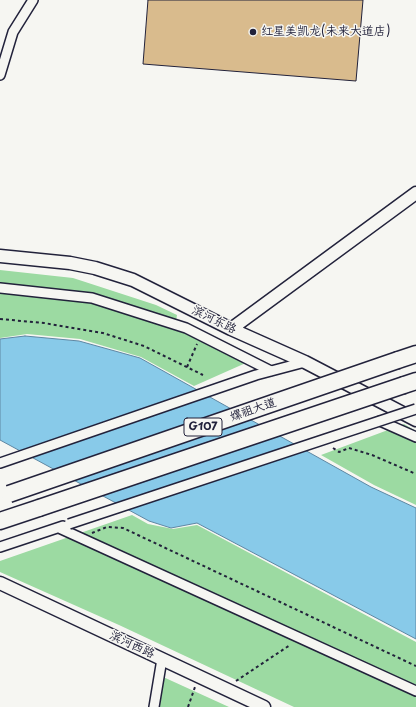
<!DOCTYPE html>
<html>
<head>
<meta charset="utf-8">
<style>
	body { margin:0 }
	canvas { display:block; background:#f6f6f2 }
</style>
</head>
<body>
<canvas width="416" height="707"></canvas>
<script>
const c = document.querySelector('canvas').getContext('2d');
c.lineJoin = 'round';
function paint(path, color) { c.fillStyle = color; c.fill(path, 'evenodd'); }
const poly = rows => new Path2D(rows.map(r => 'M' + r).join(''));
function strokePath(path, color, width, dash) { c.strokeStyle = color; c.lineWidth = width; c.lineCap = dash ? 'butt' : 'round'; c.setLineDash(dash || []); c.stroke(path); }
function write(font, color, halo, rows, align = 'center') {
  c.font = font + ' "Playpen Sans","LXGW WenKai TC",sans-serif'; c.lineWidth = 3; c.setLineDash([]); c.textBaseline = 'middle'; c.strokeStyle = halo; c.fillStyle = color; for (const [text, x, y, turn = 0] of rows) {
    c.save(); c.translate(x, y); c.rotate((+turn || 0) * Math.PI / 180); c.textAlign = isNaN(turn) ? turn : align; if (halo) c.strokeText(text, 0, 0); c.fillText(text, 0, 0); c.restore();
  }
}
paint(poly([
	[0,270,73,278,156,305,177,315,175,327,248,362,194,386,141,357,80,339,27,334,0,338],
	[404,424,416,431,416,505,374,485,321,455],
	[132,515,148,524,173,529,197,525,416,642,416,707,294,707,119,625,0,572,0,561],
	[161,676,229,707,157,707]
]), '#9cdaa2');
const water = poly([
	[25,336,79,341,140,358,371,487,416,508,416,639,197,523,171,528,149,521,0,440,0,339,25,336]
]);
paint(water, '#88cae9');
strokePath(water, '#5f87a3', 1);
const building = poly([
	[148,0,363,0,356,81,143,64,148,0]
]);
paint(building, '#d9bb8d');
strokePath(building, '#22223b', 1);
const minor = poly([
	[0,75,13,32,33,0],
	[0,288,92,298,186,328,271,371],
	[380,421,416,437],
	[0,463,256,375,305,362],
	[59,528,416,691],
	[0,547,63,526],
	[154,707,162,659]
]);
const tertiary = poly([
	[0,256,70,263,95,268,133,280,231,329,305,362,416,420],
	[231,329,416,193],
	[0,583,264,707]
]);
const trunk = poly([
	[398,360,416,354],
	[404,385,416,381],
	[0,521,39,508]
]);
strokePath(minor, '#22223b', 12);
strokePath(tertiary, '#22223b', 15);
strokePath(trunk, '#22223b', 19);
strokePath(poly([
	[0,319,44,323,103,333,144,346,203,375],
	[187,367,197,344],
	[333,448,339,452,349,448,372,455,416,474],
	[92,533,107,527,123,528,416,666],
	[236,681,290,645],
	[188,707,195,687]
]), '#22223b', 2, [3, 3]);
strokePath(minor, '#f6f6f2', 9);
strokePath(tertiary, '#f6f6f2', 12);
strokePath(trunk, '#f6f6f2', 16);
const minorBridge = poly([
	[69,524,416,409]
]);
const trunkBridge = poly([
	[9,494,398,360],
	[39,508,404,385]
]);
strokePath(minorBridge, '#22223b', 12, []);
strokePath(trunkBridge, '#22223b', 19, []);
strokePath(minorBridge, '#f6f6f2', 9);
strokePath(trunkBridge, '#f6f6f2', 16);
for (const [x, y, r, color] of [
	[253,32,4,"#22223b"]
]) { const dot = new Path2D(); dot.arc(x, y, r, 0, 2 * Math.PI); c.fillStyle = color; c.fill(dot); strokePath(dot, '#f6f6f2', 1.5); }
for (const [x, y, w] of [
	[203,427,38]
]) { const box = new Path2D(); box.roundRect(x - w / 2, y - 9, w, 18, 3); c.fillStyle = '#f6f6f2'; c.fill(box); strokePath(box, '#22223b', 1); }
write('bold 11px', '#22223b', null, [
	["G107",203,427]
]);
write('12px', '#22223b', '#f6f6f2', [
	["红星美凯龙(未来大道店)",261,32]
], 'left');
write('12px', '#22223b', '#f6f6f2', [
	["滨河东路",214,320,26],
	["嫘祖大道",253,410,-19],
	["滨河西路",132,645,25]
]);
</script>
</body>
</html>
